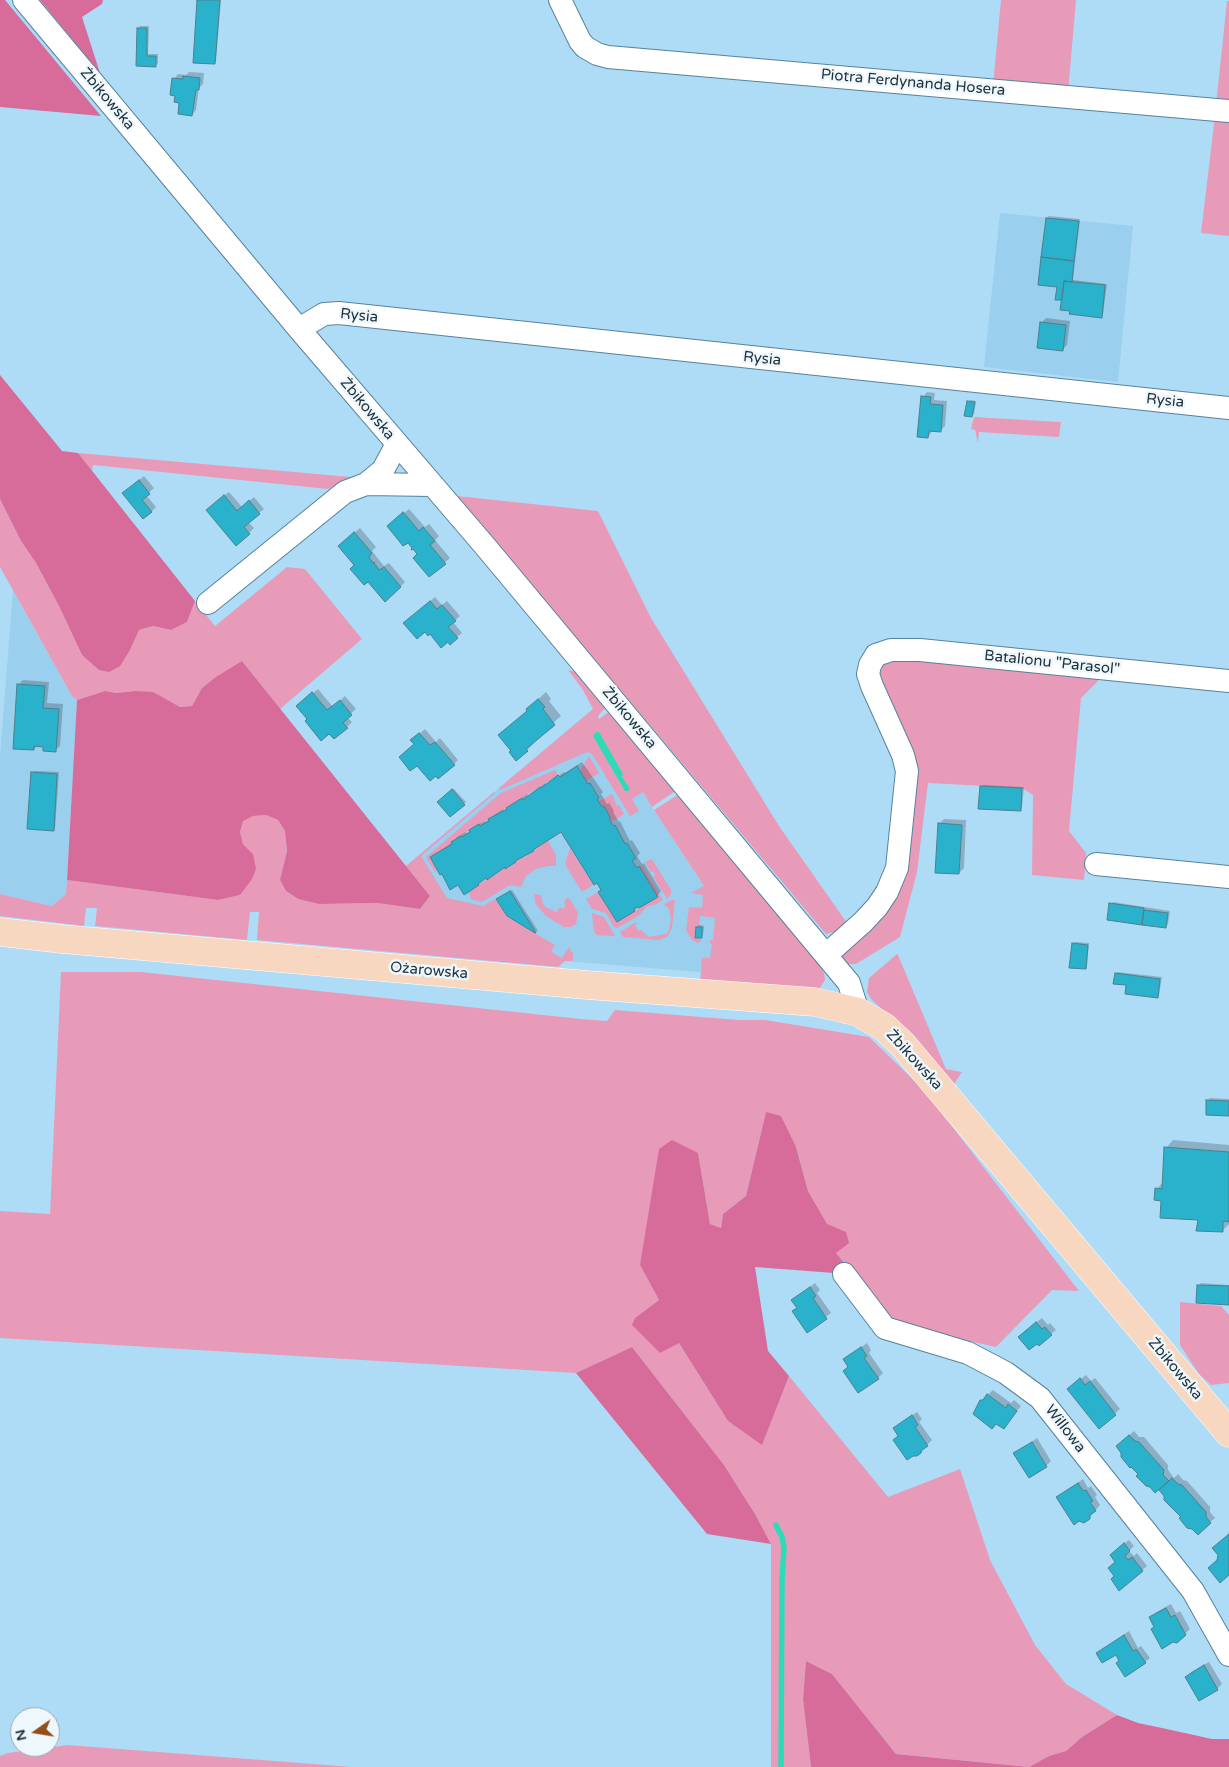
<!DOCTYPE html>
<html>
<head>
<meta charset="utf-8">
<style>
	body { margin:0 }
	#map { position:relative; width:1229px; height:1767px; overflow:hidden; background:#aedcf7; font-family:"Varela Round",sans-serif }
	canvas { display:block }
	.north { position:absolute; left:10px; top:1707px; width:50px; height:50px; box-sizing:border-box; background:#eef7fc; border:1px solid #9ba8af; border-radius:50%; rotate:257deg; font-size:14px; font-weight:700; line-height:20px; text-align:center; color:#1e313b }
	.north::after { content:''; display:block; margin:auto; width:18px; height:22px; background:#904e1b; clip-path:polygon(50% 0,100% 100%,50% 72%,0 100%) }
</style>
</head>
<body>
<div id="map">
<canvas width="1229" height="1767"></canvas>
<div class="north">N</div>
</div>
<script>
const c = document.querySelector('canvas').getContext('2d');
c.lineJoin = 'round';
function paint(path, color) { c.fillStyle = color; c.fill(path, 'evenodd'); }
const poly = rows => new Path2D(rows.map(r => 'M' + r).join(''));
function strokePath(path, color, width, dash) { c.strokeStyle = color; c.lineWidth = width; c.lineCap = dash ? 'butt' : 'round'; c.setLineDash(dash || []); c.stroke(path); }
function write(font, color, halo, rows, align = 'center') {
  c.font = font + ' "Varela Round",sans-serif'; c.lineWidth = 5; c.setLineDash([]); c.textBaseline = 'middle'; c.strokeStyle = halo; c.fillStyle = color; for (const [text, x, y, turn = 0] of rows) {
    c.save(); c.translate(x, y); c.rotate((+turn || 0) * Math.PI / 180); c.textAlign = isNaN(turn) ? turn : align; if (halo) c.strokeText(text, 0, 0); c.fillText(text, 0, 0); c.restore();
  }
}
paint(poly([
	[1000,213,1133,226,1118,382,984,367],
	[13,591,72,696,77,700,66,894,52,906,0,894,0,756],
	[593,709,654,810,717,906,724,948,700,972,565,961,430,896,406,866]
]), '#9acfee');
paint(poly([
	[1001,0,1076,0,1068,93,993,86],
	[1227,1,1229,1,1229,107,1216,105],
	[1215,116,1229,117,1229,236,1201,233],
	[974,417,1061,422,1059,437,979,432,978,443,975,430,971,429],
	[78,453,351,477,328,489,93,465,92,471],
	[457,496,598,511,651,618,779,826,847,923,838,931,826,934],
	[0,499,21,541,36,563,59,606,82,655,130,650,139,630,153,626,171,630,187,622,195,601,215,626,287,567,305,569,362,639,280,709,242,661,202,688,192,706,180,707,167,701,135,691,116,693,105,691,77,700,72,696,0,567],
	[889,658,1098,673,1098,681,1081,698,1069,831,1086,853,1084,880,1032,875,1033,795,1022,788,928,783,917,872,900,937,856,964,848,964,844,962,840,955,885,905,913,767,878,684,881,664],
	[568,670,576,672,607,706,598,716,599,719,610,711,677,790,652,807,643,792,632,799,639,811,630,816,592,754,587,752,500,790,499,788,593,709,583,690],
	[589,756,599,773,586,781,580,771],
	[555,770,558,775,451,842,451,844,430,857,437,870,435,872,426,857,501,793],
	[494,792,495,793,421,856,447,898,483,906,495,899,507,917,555,945,551,952,562,958,569,947,573,954,573,961,565,961,558,967,257,940,259,912,250,912,247,940,95,926,97,908,86,908,84,926,0,916,0,894,52,906,66,894,67,880,218,900,240,895,253,854,243,844,240,832,243,820,253,816,266,815,278,820,285,831,287,851,280,880,286,891,298,899,319,904,377,903,420,909,430,896,406,866],
	[612,794,617,806,619,805,624,814,612,822,609,818,611,816,599,801],
	[679,794,819,963,824,973,825,980,820,988,809,991,700,982,702,958,710,958,712,945,710,943,710,940,713,940,715,918,700,916,699,927,696,926,695,938,701,939,701,941,697,943,691,939,686,930,689,907,702,908,703,895,691,893,704,886,654,810],
	[548,841,556,855,556,866,548,866,536,869,526,876,521,887,510,885,482,902,471,899,469,892,480,885,479,884,498,874,497,873,504,868,505,869,516,863,516,861,523,857,524,858,535,851,534,850],
	[570,848,593,885,582,892,565,864],
	[652,859,671,890,671,894,667,899,653,876,655,875,653,871,651,872,645,862],
	[642,865,663,900,657,904,646,907,640,915,617,928,614,927,606,913,592,909,586,899,598,892,617,922,658,897,639,867],
	[534,894,541,895,543,904,547,908,553,910,554,912,558,911,558,909,561,907,563,909,566,905,564,904,566,898,570,899,578,913,576,924,571,927,564,927,546,916,535,903],
	[672,900,675,900,672,928,667,937,659,940,623,937,620,932,636,922,637,924,635,925,639,931,641,930,649,937,666,934,669,930,671,918,669,909,664,904],
	[592,913,604,917,615,936,597,935,594,932],
	[897,954,898,955,946,1069,962,1072,952,1087,912,1038,871,999,867,992,869,978],
	[61,972,141,972,581,1019,607,1021,615,1010,739,1020,765,1020,869,1037,924,1090,1079,1291,1052,1290,996,1347,894,1324,836,1253,827,1224,808,1191,796,1147,766,1112,746,1196,723,1214,721,1228,710,1224,698,1153,640,1265,659,1300,635,1318,679,1343,728,1421,762,1444,789,1376,888,1497,960,1469,990,1560,1035,1645,1066,1684,1117,1715,1082,1737,1066,1751,1049,1756,1029,1767,896,1754,832,1674,806,1661,803,1699,811,1767,771,1767,771,1544,755,1514,724,1465,632,1347,576,1373,0,1338,0,1211,50,1214],
	[1180,1302,1221,1306,1229,1315,1229,1383,1211,1385,1199,1374,1180,1345],
	[68,1745,352,1767,0,1767,0,1756,8,1753]
]), '#e89bb9');
paint(poly([
	[0,0,5,0,101,116,0,107],
	[40,0,103,0,102,4,82,17,100,73],
	[0,375,62,451,78,453,195,601,187,622,171,630,153,626,139,630,130,650,120,666,109,672,99,670,82,655,59,606,36,563,21,541,0,499],
	[242,661,430,896,420,909,377,903,319,904,298,899,286,891,280,880,287,851,285,831,278,820,266,815,253,816,243,821,240,832,243,844,253,854,256,869,252,879,240,895,218,900,67,880,77,700,105,691,116,693,135,691,153,692,180,707,192,706,202,688,216,677],
	[766,1112,781,1116,796,1147,808,1191,827,1224,846,1232,849,1243,836,1253,845,1264,834,1273,755,1267,768,1351,789,1376,762,1445,728,1421,679,1343,660,1353,632,1325,635,1318,659,1300,640,1265,659,1149,672,1140,698,1153,710,1224,721,1228,723,1214,746,1196],
	[632,1347,724,1465,755,1514,771,1544,707,1534,576,1373],
	[806,1661,832,1674,896,1754,1029,1767,1049,1756,1066,1751,1082,1737,1117,1715,1138,1723,1162,1728,1212,1739,1229,1739,1229,1767,811,1767,803,1699]
]), '#d76b9a');
paint(poly([
	[596,732,599,732,623,774,622,777,630,789,628,791,625,791,593,736]
]), '#2ddbb7');
paint(poly([
	[199,0,221,0,216,61,214,63],
	[140,26,149,26,148,54,158,54,158,63,156,65,138,65,138,28],
	[189,72,204,73,203,84,199,88,196,110,192,115,181,102,174,79,178,74,186,75],
	[1049,216,1080,219,1073,280,1107,284,1103,314,1101,316,1071,310,1063,299,1058,286,1047,218],
	[1046,318,1070,321,1067,345,1062,350,1041,323],
	[927,392,935,393,934,400,947,401,945,426,940,431,933,430,928,437,923,397],
	[970,400,976,401,974,414,972,416,968,402],
	[144,476,154,488,146,495,156,507,151,512,129,488],
	[229,492,242,507,254,497,264,509,248,522,254,528,249,533,212,505],
	[409,509,425,527,429,524,439,536,435,540,450,558,429,576,418,554,393,522],
	[360,528,376,547,372,551,384,566,389,563,405,582,400,587,356,565,344,541],
	[435,597,442,605,447,601,460,616,453,622,462,633,457,637,430,633,425,631,410,619],
	[23,680,49,682,47,703,63,704,60,746,55,750,38,745,34,749,18,685],
	[318,689,333,707,345,696,356,709,347,717,352,722,347,727,303,701],
	[546,692,551,699,549,701,561,716,533,741,534,743,527,750,512,750,528,710,527,709],
	[425,729,436,742,440,738,458,760,454,764,415,744,417,736],
	[582,762,603,792,601,794,607,804,609,803,614,811,613,812,619,822,620,821,630,841,632,840,640,853,637,856,642,864,644,863,661,891,657,896,638,905,634,910,602,889,561,830,515,861,487,877,478,884,458,883,442,872,431,857,453,842,457,837,466,832,467,834,475,826,485,821,486,822,494,815,503,809,504,811,527,794,528,796,545,783,546,785,564,772,565,773],
	[34,771,59,772,55,828,53,830,32,773],
	[983,785,1024,787,1022,807,1020,809,981,787],
	[454,789,466,802,450,815,439,802],
	[944,819,966,820,964,868,959,873,939,824],
	[512,890,538,931,536,932,508,915,500,898],
	[1113,902,1170,911,1168,924,1166,926,1108,919,1111,904],
	[699,925,704,926,703,935,701,937,697,927],
	[1075,942,1089,943,1087,966,1085,968,1073,944],
	[1118,972,1162,977,1159,995,1157,997,1128,984,1116,974],
	[1210,1098,1229,1099,1229,1115,1208,1100],
	[1173,1140,1229,1145,1229,1224,1222,1231,1162,1200,1157,1189,1163,1182,1166,1148],
	[815,1283,820,1290,817,1293,831,1313,807,1331,793,1311,798,1307,793,1300],
	[1201,1283,1229,1285,1229,1304,1199,1285],
	[1042,1318,1048,1325,1050,1323,1056,1330,1051,1334,1024,1332],
	[867,1343,871,1350,869,1353,883,1373,878,1378,849,1367,844,1360],
	[1086,1375,1091,1381,1095,1378,1120,1409,1099,1427,1073,1385],
	[993,1390,1011,1403,1014,1400,1021,1406,1004,1428,981,1401],
	[917,1412,922,1419,919,1422,932,1440,920,1452,895,1428],
	[1134,1431,1139,1437,1144,1437,1168,1465,1168,1470,1174,1478,1178,1474,1183,1480,1187,1481,1210,1507,1210,1512,1215,1518,1210,1522,1182,1517,1159,1488,1139,1474,1122,1442],
	[1037,1438,1051,1461,1046,1466,1015,1454],
	[1083,1479,1088,1488,1091,1486,1097,1495,1095,1497,1100,1505,1089,1518,1058,1497],
	[1129,1540,1134,1546,1129,1551,1134,1556,1137,1553,1147,1566,1142,1570,1116,1576,1116,1550],
	[1171,1604,1176,1613,1180,1611,1190,1629,1176,1642,1155,1626,1150,1618,1155,1613],
	[1129,1631,1138,1648,1141,1646,1150,1658,1145,1662,1120,1660,1116,1653,1097,1653],
	[1209,1662,1222,1684,1217,1689,1199,1699,1186,1677,1191,1672]
]), '#0003');
strokePath(poly([
	[776,1525,782,1537,784,1548,782,1579,781,1767]
]), '#2ddbb7', 5.5);
const building = poly([
	[197,0,220,0,215,64,193,63,197,0],
	[137,28,147,28,147,56,156,56,156,67,136,66,137,28],
	[183,76,200,78,199,90,196,90,192,116,178,114,179,103,174,102,175,96,170,95,172,78,183,79,183,76],
	[1046,218,1079,221,1074,261,1041,257,1046,218],
	[1041,257,1074,261,1072,282,1064,281,1062,300,1055,300,1057,287,1038,285,1041,257],
	[1064,281,1105,285,1102,318,1069,314,1070,311,1060,310,1064,281],
	[1040,322,1066,325,1063,351,1037,348,1040,322],
	[921,396,931,397,930,404,943,405,941,432,929,431,928,438,917,437,921,396],
	[967,401,975,402,972,417,964,416,967,401],
	[139,480,150,494,142,500,152,512,143,519,122,493,139,480],
	[224,495,237,511,249,500,260,514,244,527,250,534,236,546,206,510,224,495],
	[403,512,419,531,423,527,435,541,430,545,446,564,429,577,413,558,417,554,413,549,411,550,412,548,408,543,403,546,387,526,403,512],
	[354,532,372,553,369,557,373,563,375,562,374,563,379,570,384,567,401,587,385,602,368,582,364,585,350,569,354,565,338,546,354,532],
	[430,601,437,609,442,605,456,621,448,627,458,638,450,645,448,642,441,648,430,634,428,636,425,632,417,639,403,623,430,601],
	[17,684,45,686,43,708,59,709,56,752,43,751,43,747,34,746,34,750,13,749,17,684],
	[312,692,327,710,340,700,352,715,343,723,348,728,334,739,329,734,321,741,305,721,307,719,296,706,312,692],
	[538,699,545,707,543,709,555,725,526,749,528,751,516,761,509,752,511,751,498,735,527,711,526,709,538,699],
	[419,733,430,745,435,742,455,765,438,779,436,776,430,781,417,766,410,771,399,757,414,744,410,740,419,733],
	[577,766,588,784,590,783,599,798,597,799,602,807,604,806,610,817,609,818,612,824,614,826,615,825,625,844,627,843,636,858,632,861,637,868,639,866,658,897,639,908,638,907,634,909,635,911,617,922,598,892,601,890,597,883,594,885,561,832,533,850,534,851,515,861,516,862,505,869,505,867,487,880,486,878,478,884,479,885,464,895,458,885,450,890,442,874,440,875,430,857,452,844,451,842,461,836,462,837,470,832,469,830,479,824,480,826,489,821,488,819,507,809,506,808,522,798,523,800,540,787,541,788,558,775,560,777,577,766],
	[31,772,57,774,54,831,27,829,31,772],
	[980,786,1022,788,1021,811,978,809,980,786],
	[452,789,465,805,450,817,437,802,452,789],
	[938,823,962,825,959,874,935,873,938,823],
	[510,891,536,933,535,933,507,916,496,899,510,891],
	[1109,903,1144,908,1142,925,1107,920,1109,903],
	[1144,910,1168,913,1166,928,1142,925,1144,910],
	[696,927,702,927,702,938,695,938,696,927],
	[1072,943,1088,945,1086,969,1069,968,1072,943],
	[1115,973,1160,979,1158,998,1125,994,1126,985,1113,984,1115,973],
	[1206,1100,1229,1101,1229,1116,1206,1115,1206,1100],
	[1164,1147,1229,1152,1229,1222,1223,1221,1223,1232,1196,1231,1198,1220,1160,1218,1161,1201,1154,1200,1155,1188,1162,1189,1164,1147],
	[1197,1285,1229,1286,1229,1305,1196,1303,1197,1285],
	[810,1287,816,1296,813,1298,827,1319,807,1333,792,1311,797,1308,791,1300,810,1287],
	[1036,1322,1042,1329,1045,1327,1052,1335,1039,1346,1037,1344,1029,1350,1018,1337,1036,1322],
	[861,1347,867,1356,864,1358,879,1379,858,1393,843,1371,848,1367,843,1359,861,1347],
	[1080,1378,1085,1385,1090,1381,1116,1415,1099,1429,1067,1389,1080,1378],
	[987,1394,1006,1408,1008,1404,1017,1411,1004,1429,996,1424,992,1429,973,1414,980,1400,983,1400,987,1394],
	[912,1415,918,1425,915,1427,928,1446,922,1450,921,1453,917,1456,913,1456,907,1460,893,1440,898,1436,893,1428,912,1415],
	[1129,1435,1135,1441,1139,1442,1164,1470,1163,1475,1169,1481,1155,1493,1150,1487,1146,1486,1136,1476,1138,1474,1131,1467,1130,1468,1121,1457,1121,1453,1116,1446,1129,1435],
	[1032,1442,1047,1467,1029,1478,1013,1453,1032,1442],
	[1172,1478,1178,1484,1182,1485,1206,1512,1206,1517,1211,1523,1198,1535,1192,1529,1187,1528,1179,1518,1181,1517,1164,1500,1164,1496,1159,1490,1172,1478],
	[1078,1483,1083,1491,1086,1490,1093,1501,1090,1502,1096,1511,1090,1515,1090,1519,1084,1523,1079,1521,1074,1525,1056,1497,1078,1483],
	[1229,1534,1229,1575,1220,1583,1208,1568,1217,1560,1218,1555,1212,1548,1229,1534],
	[1124,1543,1130,1551,1125,1556,1128,1560,1132,1557,1143,1571,1119,1591,1111,1579,1114,1576,1108,1568,1115,1562,1110,1555,1124,1543],
	[1166,1608,1171,1617,1175,1615,1186,1635,1177,1643,1173,1642,1162,1649,1151,1629,1154,1627,1149,1617,1166,1608],
	[1124,1635,1133,1651,1136,1649,1146,1663,1125,1677,1116,1663,1119,1661,1116,1655,1102,1663,1096,1653,1124,1635],
	[1204,1665,1218,1690,1199,1701,1185,1677,1204,1665]
]);
paint(building, '#2ab1cb');
strokePath(building, '#4b818e', 1);
const minor = poly([
	[24,0,299,329,485,546,849,983,858,1012],
	[560,0,580,41,585,47,597,54,608,57,1229,111],
	[299,329,324,314,339,313,1229,408],
	[366,484,383,470,397,444],
	[208,603,345,492,366,484,432,485],
	[1096,864,1229,877],
	[826,955,863,922,877,907,887,892,897,868,907,771,903,755,872,686,868,674,870,665,876,655,891,650,920,650,1229,681],
	[844,1274,885,1328,968,1353,1006,1373,1040,1398,1193,1591,1229,1655]
]);
const major = poly([
	[0,932,62,939,587,985,815,1002,858,1012,884,1027,903,1045,1229,1433]
]);
strokePath(minor, '#57829b', 24);
strokePath(major, '#fff', 29);
strokePath(minor, '#fff', 22);
strokePath(major, '#f8d7c1', 28);
write('15px', '#1e313b', '#eef7fc', [
	["Piotra Ferdynanda Hosera",913,83,5],
	["Żbikowska",107,99,50],
	["Rysia",359,316,6],
	["Rysia",762,359,6],
	["Rysia",1165,401,6],
	["Żbikowska",367,409,50],
	["Batalionu \"Parasol\"",1052,663,6],
	["Żbikowska",629,718,50],
	["Ożarowska",429,971,5],
	["Żbikowska",914,1060,48],
	["Żbikowska",1175,1369,50],
	["Willowa",1065,1429,52]
]);
</script>
</body>
</html>
